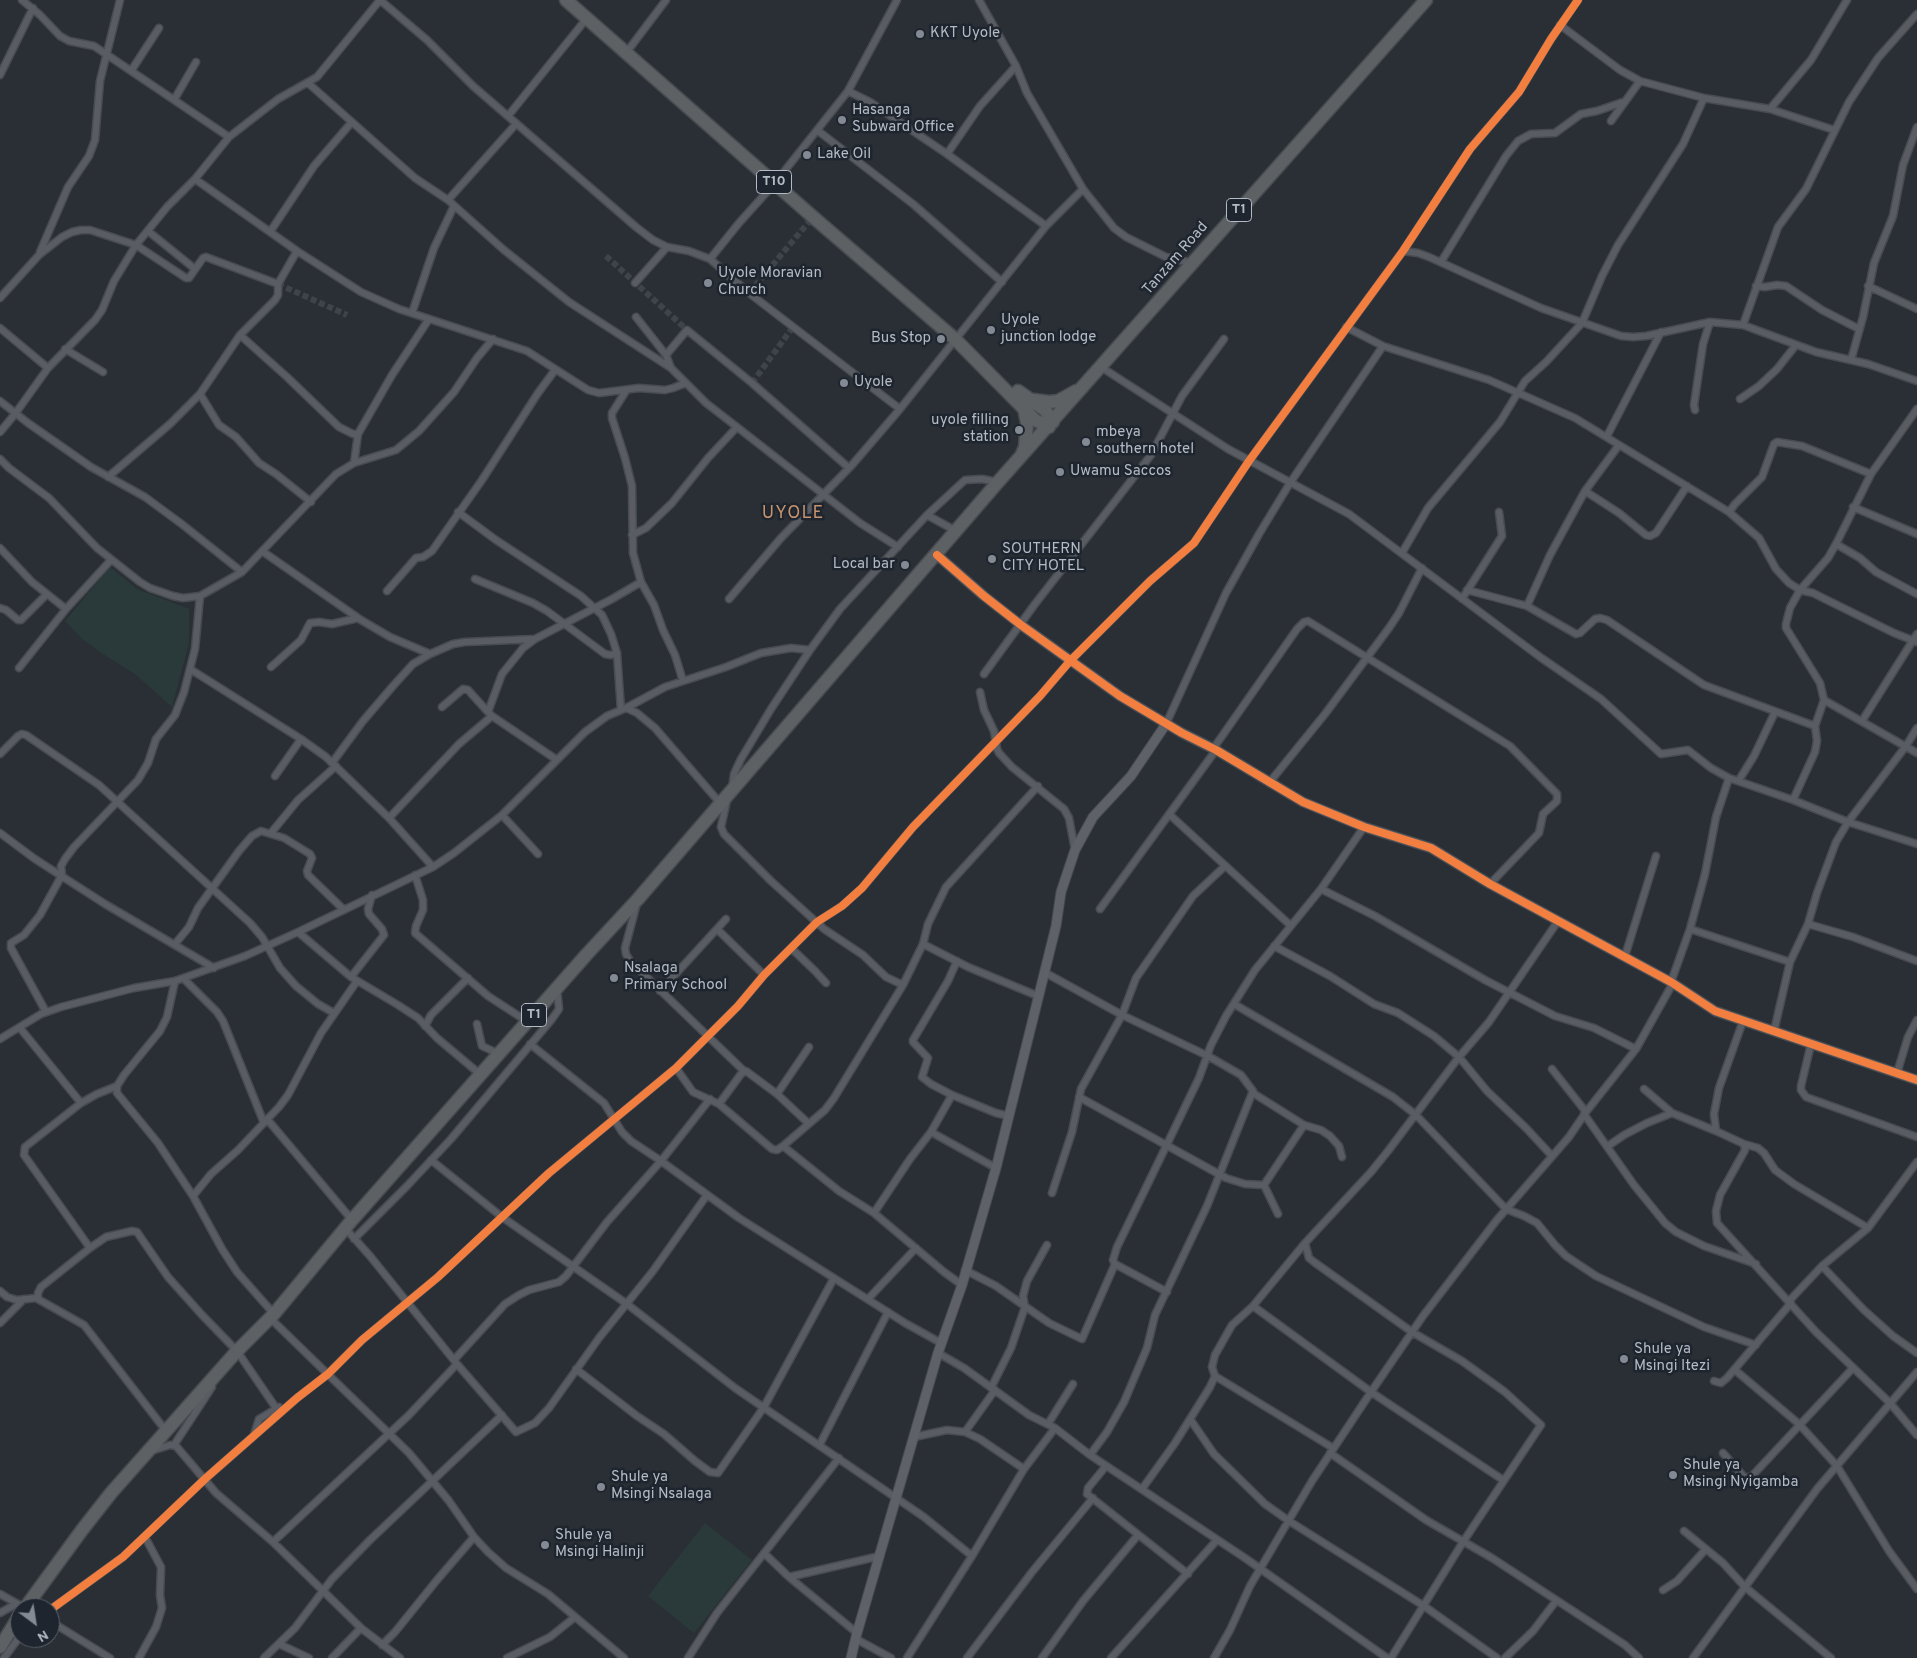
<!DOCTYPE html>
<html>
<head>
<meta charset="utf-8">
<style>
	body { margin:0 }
	#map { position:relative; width:1917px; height:1658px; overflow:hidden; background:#2a2f35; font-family:Overpass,sans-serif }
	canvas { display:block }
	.north { position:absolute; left:10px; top:1598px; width:50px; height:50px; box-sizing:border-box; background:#1e252e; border:1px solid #5a616a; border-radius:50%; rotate:149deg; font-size:14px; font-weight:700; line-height:20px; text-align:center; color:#b4bbc5 }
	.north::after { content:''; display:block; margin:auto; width:18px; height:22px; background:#848a93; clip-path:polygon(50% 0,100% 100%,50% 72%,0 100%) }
</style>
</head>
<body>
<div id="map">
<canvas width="1917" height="1658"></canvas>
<div class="north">N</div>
</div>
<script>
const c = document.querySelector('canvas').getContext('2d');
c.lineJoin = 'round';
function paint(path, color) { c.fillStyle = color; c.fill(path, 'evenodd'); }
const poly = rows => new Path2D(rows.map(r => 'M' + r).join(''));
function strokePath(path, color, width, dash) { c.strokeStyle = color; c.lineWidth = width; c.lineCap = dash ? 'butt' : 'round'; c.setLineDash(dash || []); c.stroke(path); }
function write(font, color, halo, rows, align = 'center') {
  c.font = font + ' Overpass,sans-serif'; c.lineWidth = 5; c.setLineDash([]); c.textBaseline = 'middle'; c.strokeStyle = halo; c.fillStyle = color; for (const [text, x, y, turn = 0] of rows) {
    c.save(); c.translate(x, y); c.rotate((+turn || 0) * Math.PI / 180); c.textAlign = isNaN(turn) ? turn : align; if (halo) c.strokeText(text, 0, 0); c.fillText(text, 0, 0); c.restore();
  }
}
paint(poly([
	[110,567,137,589,189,609,189,643,172,707,135,674,103,654,82,639,65,621],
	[705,1523,752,1560,694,1633,648,1596]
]), '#2a3a3b');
strokePath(poly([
	[606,256,687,330],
	[278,284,347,315],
	[749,293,813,217],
	[752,383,793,327]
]), '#3f444b', 6, [6, 3]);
const street = poly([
	[22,0,40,15,60,36,69,41,94,46,229,137],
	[380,0,427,40,473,86,636,227,653,240,667,247,689,251,710,259],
	[897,0,848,91,775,183,739,223,710,259,749,293,900,409],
	[979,0,1016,66,1027,93,1083,189,1114,228,1126,237,1166,257,1193,263],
	[1560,25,1620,70,1640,81,1704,98,1770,109,1834,130],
	[626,53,666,0],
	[131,71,159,28],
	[0,75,33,8],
	[308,83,415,178,448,200,504,250,569,302,671,368,706,403,737,427,860,523,898,547],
	[848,91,870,102,947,154,1046,226],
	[174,100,196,62],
	[1770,109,1811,60,1847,0],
	[508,116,587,18],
	[1611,121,1640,81],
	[817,130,913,204,1002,282],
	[947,154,980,106,1016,66],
	[195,179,297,251,361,292,399,309,527,351,588,390,599,393,639,388,665,390,673,388,686,383],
	[448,200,516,124],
	[148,231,195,269],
	[270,232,314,166,351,123],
	[1403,251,1418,253,1429,257,1541,308,1621,336,1633,337,1646,336,1710,322,1743,325,1816,352,1868,364,1917,381],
	[40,252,68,187,89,156,95,140,100,81,120,0],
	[1441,262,1506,156,1518,141,1531,134,1555,133,1581,114,1597,111,1623,102],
	[635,283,667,247],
	[1756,286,1765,287,1777,285,1786,286,1822,310,1859,329],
	[1868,286,1917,309],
	[0,298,39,255,62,237,72,232,81,230,90,230,136,245,186,278,189,278,203,258,206,257,278,284],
	[412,313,434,248,454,206],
	[636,317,666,355,671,368],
	[1743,325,1778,227,1806,189,1849,102,1878,58,1917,14],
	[1346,327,1383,346,1489,380,1575,418,1729,512,1759,538,1776,569,1789,583,1800,590,1813,593,1831,602,1894,633,1917,642],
	[0,328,48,368],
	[240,335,287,377,339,427,353,434,358,434],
	[65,349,103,372],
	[666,355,687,330,752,383,849,468],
	[1851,360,1863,317,1874,263,1893,216,1903,165,1917,127],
	[1101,367,1228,449,1349,514,1540,657,1601,699,1661,754,1688,750,1711,768,1729,778,1793,800,1848,822,1917,844],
	[626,391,612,413,612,418,625,458,632,486,633,553,641,582,654,605,663,630,675,655,683,681],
	[200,394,219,425,236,437,259,463,276,474,311,502],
	[1740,399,1759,386,1777,369,1796,345],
	[0,401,28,423,91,467,145,497,183,525,242,572],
	[1695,410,1694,405,1703,344,1710,322],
	[0,432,15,414,48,368,95,320,102,310,114,281,136,245,167,207,195,179,229,137,278,99,317,77,380,0],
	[1607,436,1661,332],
	[1619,445,1585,491,1550,555,1527,606,1576,634,1580,633,1595,619,1600,618,1607,620,1704,685,1815,726],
	[0,459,9,468,49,498,97,548,140,582,150,588,173,596,183,598,200,596,242,572,336,474,354,463,396,450,419,431,454,392,477,358,493,339],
	[354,463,358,434,392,375,429,319],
	[108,477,170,424,200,394,240,335,275,300,278,295,278,284,297,251],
	[1585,491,1619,513,1646,535,1650,536,1656,533,1687,486],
	[1853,507,1917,534],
	[458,512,496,540,581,596,602,615,611,634,617,653,621,710],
	[1729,512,1735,504,1762,477,1774,444,1777,442,1802,446,1871,474],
	[927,515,956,531],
	[632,535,646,528,672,503,708,458,737,427],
	[1836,544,1860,558,1876,572,1917,594],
	[0,548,32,582,66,609],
	[262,551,361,620,390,637,430,654,453,644,465,642,535,639],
	[1402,553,1428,508,1500,422,1525,381,1546,362,1582,323,1602,276,1618,245,1683,144,1704,98],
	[475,579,533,603,547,611,605,654,611,655,617,653],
	[1467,590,1527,606],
	[387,591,416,558,423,557,432,551,482,480,538,393,555,370],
	[729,599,781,538,852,465,900,409,1046,226,1083,189],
	[1462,599,1502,536,1499,512],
	[0,608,6,610,18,620,21,620,47,594],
	[271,667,301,640,310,623,319,622,332,624,358,618],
	[19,668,66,609,111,560],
	[190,669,301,739,326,757,389,818,433,867],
	[984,674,1035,604,1151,455,1182,396,1224,339],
	[980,692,984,710,994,731,997,749,999,753,1012,767,1064,809,1069,818,1075,850],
	[1824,700,1917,753],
	[442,707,463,689,468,690,488,712],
	[626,708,665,687,726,667,761,653,791,648,810,650,840,609,927,515,965,480,982,479,998,482],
	[1862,721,1917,634],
	[1166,724,1226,593,1259,534,1290,483,1383,346],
	[1213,749,1297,629,1304,622,1308,621,1510,746,1557,794,1557,801,1543,814,1539,833,1490,884],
	[0,754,18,736,22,734,26,735,99,785,250,923,262,937,280,968,296,986,318,1004,334,1013],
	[557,760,492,716,488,712,502,674,523,648,535,639,612,599,641,582],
	[332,763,363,721,393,686,413,664,430,654],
	[275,776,301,739],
	[1739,780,1754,756,1775,712],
	[1269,783,1325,714,1389,628,1399,613,1422,568],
	[732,789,734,774,741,759,771,709,810,650],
	[727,800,721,827,724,834,771,881,824,929,863,955,886,977,903,985],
	[1793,800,1815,752,1817,741,1815,726,1824,700,1820,683,1786,628,1786,624,1790,608,1800,590,1828,558,1836,544,1871,474,1917,409],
	[1169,814,1290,925],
	[502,815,538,854],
	[389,818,459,744,492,716],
	[0,833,35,859,105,904,214,968],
	[271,833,298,800,336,766],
	[415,875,423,900,423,910,416,926,415,933,488,996,528,1022],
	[1321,889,1375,916,1485,980,1555,1016,1594,1028,1636,1049],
	[637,903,625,948,626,954,630,961,744,1071],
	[1100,909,1216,750],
	[1808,924,1853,937,1917,961],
	[717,929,764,975],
	[1690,929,1790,962],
	[298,932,351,977,398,1005,418,1018,437,1038,481,1075],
	[175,944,189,927,198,908,239,851,252,836,261,831,284,838,310,854,312,858,307,871,308,875,344,910],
	[923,944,968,967,1038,996],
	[1274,946,1330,976,1374,1004,1398,1013,1434,1036,1459,1057,1487,1091,1526,1128,1552,1156],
	[791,948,815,971,826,983],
	[1625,956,1656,856],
	[957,961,948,981,913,1040,913,1042,928,1058,922,1077,931,1084,952,1095,996,1113,1009,1116],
	[1044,972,1122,1015,1208,1056,1241,1075,1253,1091,1207,1206,1155,1315,1147,1348,1124,1402,1107,1432,1090,1455],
	[351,977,384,935,382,929,369,914,368,909,372,895],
	[184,979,217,1012,223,1021,264,1123],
	[175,981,167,1017,160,1031,124,1075,117,1086,117,1093,158,1143,193,1196,222,1249,237,1272,274,1314],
	[1671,982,1690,929,1705,874,1716,817,1729,778],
	[660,991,726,919],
	[1234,1004,1393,1097,1416,1115,1506,1209,1524,1216,1537,1223,1555,1245,1566,1256,1596,1276,1704,1327,1756,1345],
	[46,1012,11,948,11,943,24,935,40,915,62,875,61,866,65,859,74,847,138,780,148,763,156,739,175,715,184,692,195,649,200,596],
	[1743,1021,1719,1088,1714,1114,1716,1131,1744,1144,1745,1150,1720,1195,1716,1211,1717,1223,1816,1332,1890,1403,1917,1435],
	[477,1024,482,1046,499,1054],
	[425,1026,431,1015,468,978],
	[20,1028,81,1103],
	[1774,1031,1790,962,1808,924,1817,893,1836,842,1848,822,1906,746,1917,728],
	[0,1039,41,1014,61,1007,134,988,175,981,245,956,298,932,433,867,454,853,502,815,585,732,607,716,626,708,637,713,655,728,720,803],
	[530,1044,604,1103,622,1132,631,1141,661,1161,739,1218,905,1323,941,1343],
	[1811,1044,1801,1086,1801,1090,1806,1097,1917,1137],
	[676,1068,693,1092,719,1104,772,1149,777,1150,783,1146,825,1110,834,1098,903,985,923,944,928,924,946,887,1038,786],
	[1552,1069,1586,1112],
	[1897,1073,1908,1037,1917,1020],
	[1644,1089,1672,1113,1716,1131],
	[777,1094,809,1047],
	[1079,1097,1226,1178,1245,1184,1264,1185,1304,1125,1253,1093],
	[719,1104,741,1074,746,1071,777,1094,809,1124],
	[1584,1114,1634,1185,1665,1223,1676,1232,1704,1246,1756,1264],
	[267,1119,352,1220],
	[1304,1125,1321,1130,1330,1136,1339,1146,1342,1157],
	[931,1132,996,1168],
	[1744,1144,1758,1148,1764,1153,1775,1170,1794,1184,1868,1228],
	[783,1146,839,1191,874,1213,944,1272,962,1285],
	[1608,1146,1624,1135,1647,1123,1672,1113],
	[431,1160,502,1217,627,1304,735,1388,924,1517,972,1556],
	[1264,1185,1278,1214],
	[1052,1193,1072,1132,1081,1089,1122,1015,1136,978,1193,896,1225,866],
	[193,1196,211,1174,238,1150,279,1107,288,1095,321,1033,357,981],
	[874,1213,910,1159,931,1132,952,1095],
	[345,1228,370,1256,457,1364,516,1432,535,1423,549,1408,599,1338,653,1271,707,1195],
	[354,1239,407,1186,451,1139,552,1019,559,1009,557,989],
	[1305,1243,1309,1258,1314,1262,1412,1332,1462,1361,1505,1392,1541,1425,1463,1542,1391,1658],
	[90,1248,106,1237,132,1231,137,1232,168,1277,202,1315,237,1351,276,1408],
	[1822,1266,1864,1310,1893,1336,1917,1353],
	[965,1270,996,1286,1049,1323,1082,1339,1115,1264],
	[0,1291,7,1297,17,1300,36,1298,84,1325,166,1431],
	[1167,1292,1115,1264,1113,1260,1117,1247,1157,1165,1199,1078,1211,1045,1226,1016,1255,970,1321,889,1364,827],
	[38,1299,38,1293,41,1287,90,1248,24,1155,25,1147,81,1103,97,1094,117,1086],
	[868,1299,916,1248],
	[1789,1301,1822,1266,1868,1228,1917,1162],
	[1253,1306,1371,1392,1503,1480],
	[270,1318,409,1453,449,1501,474,1537,488,1552,506,1568,548,1594,624,1658],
	[0,1323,24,1299],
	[938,1353,964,1368,1029,1415,1055,1428,1090,1455,1245,1558,1387,1658],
	[454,1360,505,1304,519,1295,529,1290,559,1282,566,1276,607,1222,661,1161,710,1099],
	[576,1369,637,1416,664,1434,695,1461,710,1472,718,1473,764,1407,834,1278],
	[1735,1370,1799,1424,1837,1466,1889,1551,1917,1589],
	[1215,1376,1333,1448],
	[1714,1381,1721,1383,1727,1378,1791,1303],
	[991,1388,1011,1348,1025,1307,1023,1296,1027,1281,1047,1245],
	[1190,1419,1214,1454,1265,1504,1289,1521,1424,1606,1497,1658],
	[1048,1424,1073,1384],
	[965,1432,995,1390],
	[254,1435,259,1419,279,1407],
	[914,1437,947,1430,965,1432,980,1439,1024,1469],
	[820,1444,888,1312],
	[174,1445,212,1387],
	[151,1451,170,1445,176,1446,216,1493,273,1542,361,1628,400,1658],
	[1330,1453,1426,1520,1492,1558,1625,1645,1639,1658],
	[1723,1453,1745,1478,1752,1476,1853,1368],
	[1106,1466,1088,1488,1087,1494,1188,1574],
	[1142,1489,1175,1443,1210,1387,1215,1376,1212,1367,1215,1355,1232,1325,1253,1306,1305,1243,1371,1172,1388,1151,1459,1057,1489,1022,1558,921],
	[1684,1531,1723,1563,1745,1587,1831,1658],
	[273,1542,409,1415,457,1364],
	[764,1553,789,1577,857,1633],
	[789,1577,880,1556],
	[1663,1590,1677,1581,1706,1549],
	[0,1594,25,1608],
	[50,1610,123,1557,206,1478,297,1398,328,1374,362,1340,438,1277,549,1173,676,1068,738,1006,764,975,817,922,842,906,862,888,913,827,1040,696,1070,661,1150,581,1194,543,1249,461,1403,251,1470,149,1519,92,1551,39,1578,0],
	[0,1613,16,1604],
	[50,1621,110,1658],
	[856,1639,891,1658],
	[279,1644,309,1658],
	[382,1645,395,1632,437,1580,474,1537],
	[4,1658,20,1636],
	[139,1658,156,1627,162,1608,160,1595,161,1567,145,1537],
	[264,1658,295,1628,332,1579,370,1540,502,1415],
	[332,1658,361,1628],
	[507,1658,550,1637,575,1617],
	[688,1658,717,1613,839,1458],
	[907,1658,972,1556,1024,1469,1055,1428],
	[967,1658,1032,1572,1093,1498],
	[1042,1658,1083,1601,1138,1535],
	[1111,1658,1217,1540],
	[1214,1658,1230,1630,1250,1586,1312,1481,1371,1392,1423,1316,1496,1221,1569,1137,1586,1112,1636,1049,1673,983],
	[1505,1658,1533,1631,1556,1601],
	[1693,1658,1817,1489,1917,1372]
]);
const secondary = poly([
	[937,555,984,596,1021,625,1120,696,1182,733,1216,750,1303,802,1364,827,1431,848,1490,884,1671,982,1715,1011,1917,1080],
	[851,1658,857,1633,938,1353,962,1285,996,1168,1056,926,1061,892,1075,850,1093,817,1131,776,1166,724]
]);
const highway = poly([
	[566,0,813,217,955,339,1035,420,1049,427],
	[1018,391,1045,410,1053,422],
	[1034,400,1049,402,1058,401,1076,391],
	[1022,454,1025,447,1027,423,1024,408],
	[25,1608,82,1530,111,1493,237,1351,274,1314,352,1220,587,954,638,899,998,482,1426,0],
	[0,1647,20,1615]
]);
strokePath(street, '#484b50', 9);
strokePath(secondary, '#484b50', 11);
strokePath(highway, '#464b51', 15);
strokePath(street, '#595d63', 6);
strokePath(secondary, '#5e6167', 9);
strokePath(highway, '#5e6163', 12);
strokePath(poly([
	[937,555,984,596,1021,625,1120,696,1182,733,1216,750,1303,802,1364,827,1431,848,1490,884,1671,982,1715,1011,1917,1080],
	[50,1610,123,1557,206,1478,297,1398,328,1374,362,1340,438,1277,549,1173,676,1068,738,1006,764,975,817,922,842,906,862,888,913,827,1040,696,1070,661,1150,581,1194,543,1249,461,1403,251,1470,149,1519,92,1551,39,1578,0]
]), '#f27e40', 8);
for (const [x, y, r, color] of [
	[920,34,5,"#848a93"],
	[842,120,5,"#848a93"],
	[807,155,5,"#848a93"],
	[708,283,5,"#848a93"],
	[991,330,5,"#848a93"],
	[941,339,5,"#848a93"],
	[844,383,5,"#848a93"],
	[1019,430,5,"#848a93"],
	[1086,442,5,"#848a93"],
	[1060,472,5,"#848a93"],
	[992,559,5,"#848a93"],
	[905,565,5,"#848a93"],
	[614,978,5,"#848a93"],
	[1624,1359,5,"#848a93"],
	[1673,1475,5,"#848a93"],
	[601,1487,5,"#848a93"],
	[545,1545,5,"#848a93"]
]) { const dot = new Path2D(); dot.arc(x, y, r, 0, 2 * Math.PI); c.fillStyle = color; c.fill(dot); strokePath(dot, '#1e252e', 2); }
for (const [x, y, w] of [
	[774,182,35],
	[1239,210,25],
	[534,1015,25]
]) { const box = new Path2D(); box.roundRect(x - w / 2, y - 11.5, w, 23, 4); c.fillStyle = '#1e252e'; c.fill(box); strokePath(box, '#b4bbc5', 1); }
write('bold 14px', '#b4bbc5', null, [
	["T10",774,182],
	["T1",1239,210],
	["T1",534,1015]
]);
write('15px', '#b4bbc5', '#1e252e', [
	["KKT Uyole",930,34],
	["Hasanga",852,111],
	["Subward Office",852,128],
	["Lake Oil",817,155],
	["Uyole Moravian",718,274],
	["Church",718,291],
	["Uyole",1001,321],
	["junction lodge",1001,338],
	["Bus Stop",931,339,"right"],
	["Uyole",854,383],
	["uyole filling",1009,421,"right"],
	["station",1009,438,"right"],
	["mbeya",1096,433],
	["southern hotel",1096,450],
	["Uwamu Saccos",1070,472],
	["SOUTHERN",1002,550],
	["CITY HOTEL",1002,567],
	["Local bar",895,565,"right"],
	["Nsalaga",624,969],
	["Primary School",624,986],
	["Shule ya",1634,1350],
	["Msingi Itezi",1634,1367],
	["Shule ya",1683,1466],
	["Msingi Nyigamba",1683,1483],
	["Shule ya",611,1478],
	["Msingi Nsalaga",611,1495],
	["Shule ya",555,1536],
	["Msingi Halinji",555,1553]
], 'left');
write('15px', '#b4bbc5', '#1e252e', [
	["Tanzam Road",1176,259,-49]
]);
c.letterSpacing = '1px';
write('18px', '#c7936d', '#1e252e', [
	["UYOLE",793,514]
]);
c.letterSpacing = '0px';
</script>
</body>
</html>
